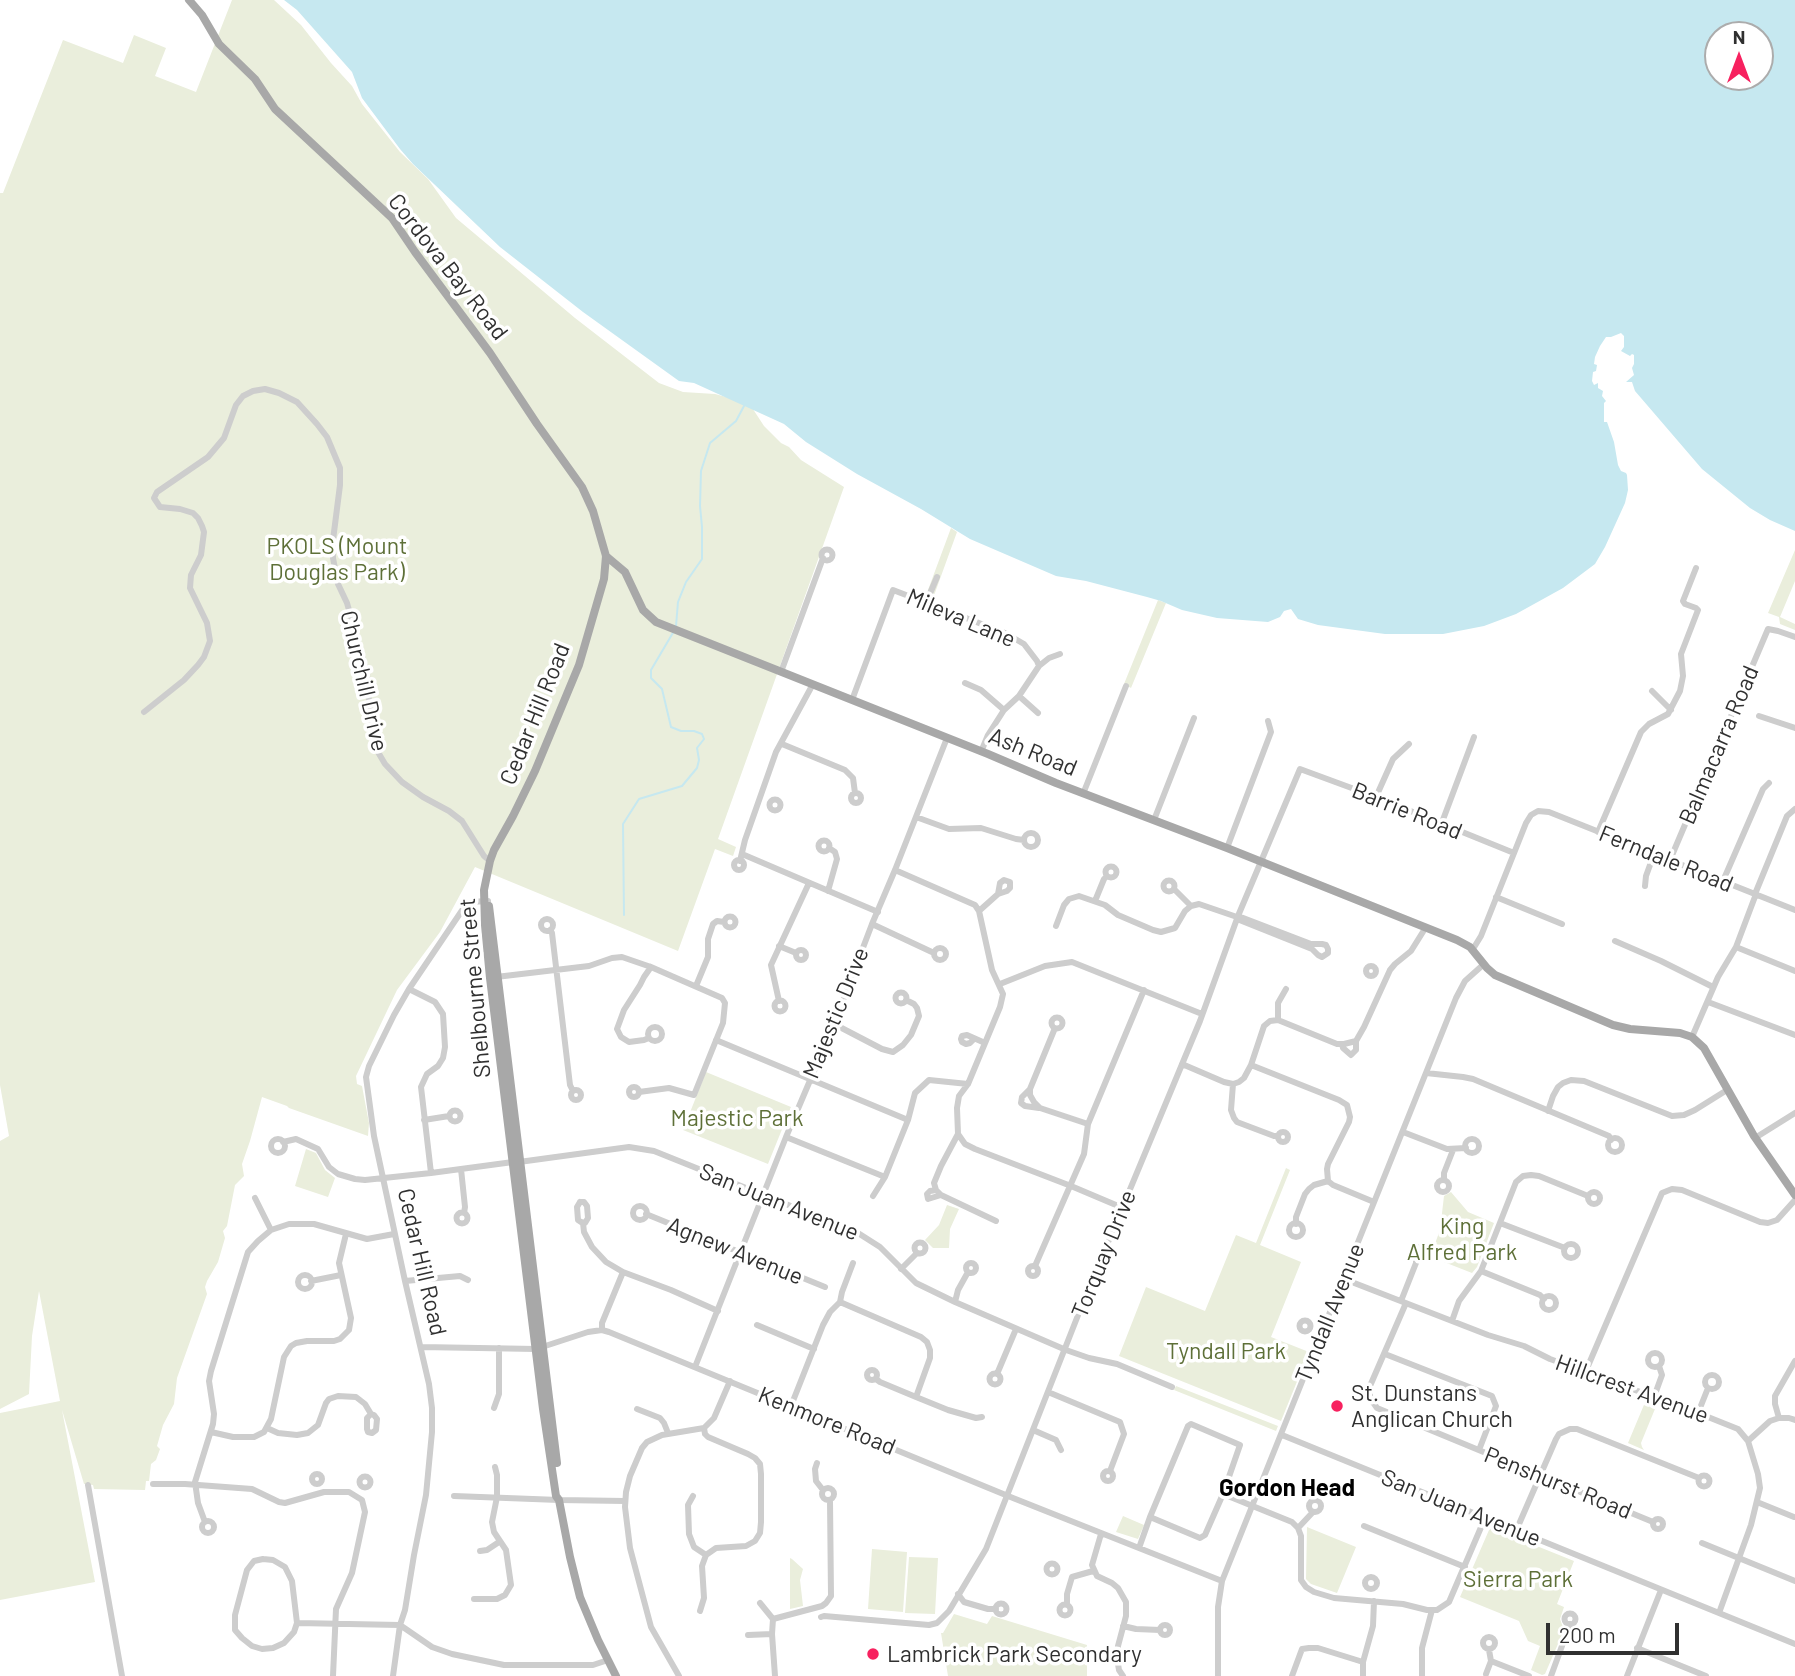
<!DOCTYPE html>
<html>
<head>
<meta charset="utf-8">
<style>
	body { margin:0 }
	#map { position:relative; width:1795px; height:1676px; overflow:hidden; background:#fff; font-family:Barlow,sans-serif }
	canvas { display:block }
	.north { position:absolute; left:1704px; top:21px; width:70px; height:70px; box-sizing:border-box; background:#fff; border:2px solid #acacac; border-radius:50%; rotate:0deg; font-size:19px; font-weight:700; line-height:28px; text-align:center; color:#303030 }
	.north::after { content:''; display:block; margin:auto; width:24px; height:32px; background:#f7215f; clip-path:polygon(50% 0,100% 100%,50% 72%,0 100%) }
	.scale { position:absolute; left:1546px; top:1623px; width:133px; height:32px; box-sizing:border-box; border:4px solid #303030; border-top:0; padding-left:9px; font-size:21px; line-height:24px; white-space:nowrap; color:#303030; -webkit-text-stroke:5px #fff; paint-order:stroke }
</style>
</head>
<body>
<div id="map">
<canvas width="1795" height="1676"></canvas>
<div class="north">N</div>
<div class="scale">200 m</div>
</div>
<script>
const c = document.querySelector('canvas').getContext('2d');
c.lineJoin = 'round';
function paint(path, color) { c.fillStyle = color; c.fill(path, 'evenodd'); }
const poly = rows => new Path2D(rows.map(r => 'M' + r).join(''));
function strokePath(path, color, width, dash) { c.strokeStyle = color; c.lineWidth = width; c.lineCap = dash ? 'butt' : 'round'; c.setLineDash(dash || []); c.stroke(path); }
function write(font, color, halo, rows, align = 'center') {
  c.font = font + ' Barlow,sans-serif'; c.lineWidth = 7; c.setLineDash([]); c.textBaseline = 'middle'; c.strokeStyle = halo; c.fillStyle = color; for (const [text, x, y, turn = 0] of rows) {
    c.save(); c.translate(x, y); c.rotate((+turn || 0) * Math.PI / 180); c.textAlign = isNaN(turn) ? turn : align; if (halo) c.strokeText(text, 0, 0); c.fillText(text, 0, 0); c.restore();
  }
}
paint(poly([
	[232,0,274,0,301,25,331,63,352,86,362,104,400,152,428,179,456,218,575,318,659,383,683,392,715,394,749,403,764,426,781,443,789,447,801,460,844,487,718,839,736,847,733,856,715,849,678,951,475,867,440,932,397,990,356,1076,357,1084,362,1086,369,1123,368,1136,289,1108,287,1106,262,1097,250,1141,242,1164,244,1176,235,1185,227,1226,223,1231,225,1238,218,1262,207,1281,205,1287,207,1294,177,1378,174,1404,163,1425,157,1446,160,1449,156,1460,151,1464,149,1481,146,1481,145,1490,94,1489,93,1485,84,1484,62,1410,95,1582,0,1600,0,1413,60,1401,39,1291,32,1336,29,1394,0,1409,0,1141,9,1136,0,1085,0,193,3,193,63,40,123,63,134,35,166,48,155,76,196,92],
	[951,528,957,532,932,601,925,598],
	[1795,550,1795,581,1780,617,1795,624,1795,630,1780,624,1779,617,1768,613],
	[1158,600,1166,603,1131,688,1124,684],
	[706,1072,791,1107,768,1164,683,1130],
	[306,1149,316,1153,325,1170,335,1178,328,1197,295,1186],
	[1286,1168,1290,1170,1260,1245,1301,1262,1271,1337,1309,1352,1281,1421,1119,1356,1146,1287,1205,1311,1236,1235,1256,1243],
	[1451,1192,1468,1212,1494,1223,1477,1267,1472,1273,1444,1262,1445,1259,1426,1252,1428,1247,1433,1249,1440,1230,1444,1196],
	[947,1205,959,1209,950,1229,949,1248,933,1248,925,1240,939,1225],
	[1176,1386,1278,1426,1276,1431,1174,1390],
	[1646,1400,1657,1404,1641,1443,1642,1447,1644,1450,1628,1443],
	[1123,1516,1144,1525,1138,1539,1116,1532],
	[1307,1527,1356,1547,1337,1593,1311,1584,1306,1579],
	[1492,1528,1574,1561,1557,1604,1564,1607,1560,1619,1564,1630,1545,1674,1542,1675,1531,1670,1540,1646,1528,1641,1519,1621,1460,1597,1489,1530],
	[872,1549,907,1552,903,1612,868,1609],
	[909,1557,938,1558,935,1614,905,1613],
	[790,1558,792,1559,803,1569,800,1580,803,1606,790,1609],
	[954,1614,987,1624,992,1616,1087,1645,1087,1676,948,1676,941,1633,943,1633]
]), '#eaeedc');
paint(poly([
	[284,0,1795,0,1795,531,1770,520,1750,508,1702,469,1635,391,1632,382,1626,382,1634,375,1632,368,1634,364,1634,355,1632,354,1630,356,1621,351,1624,347,1624,336,1621,333,1611,337,1606,337,1600,346,1595,357,1594,364,1597,365,1596,371,1593,372,1592,381,1594,385,1598,383,1598,388,1603,391,1602,396,1606,401,1604,403,1604,422,1607,422,1614,442,1618,465,1621,471,1626,473,1627,475,1628,490,1625,503,1605,547,1595,564,1563,588,1516,614,1484,626,1443,634,1385,634,1318,625,1298,619,1291,609,1284,611,1280,617,1268,622,1217,618,1182,610,1161,601,1147,597,1086,581,1056,576,970,539,921,509,857,474,806,442,784,424,694,383,679,381,583,312,500,247,413,164,400,149,362,98,352,72,297,10],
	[1718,35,1760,35,1760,77,1718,77]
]), '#c6e8f0');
strokePath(poly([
	[676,626,678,602,686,582,702,559,702,527,700,506,701,471,710,443,736,421,744,406],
	[624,915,623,824,639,799,682,786,697,768,699,760,697,748,704,739,702,734,694,731,681,731,671,727,662,689,651,678,651,670,674,631]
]), '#c6e8f0', 2);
strokePath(poly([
	'821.5 555a5.5 5.5 0 1 1 11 0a5.5 5.5 0 1 1-11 0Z',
	[926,603,937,577],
	[1039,666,1049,658,1060,654],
	[781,672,823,558],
	[965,683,981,690,1004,710],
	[1652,691,1671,710],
	[1019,696,1038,713],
	[852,700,893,590,1005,633,1024,644,1037,661,1039,666,1019,696,1004,710,988,735,981,752],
	[144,712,184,680,198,665,204,657,210,641,207,623,190,588,191,575,201,555,204,532,202,526,198,518,193,513,180,509,160,507,154,498,157,492,208,457,224,438,236,405,243,396,253,391,265,389,279,393,297,402,317,424,327,437,340,468,340,485,333,540,333,558,338,584,347,603,367,674,369,702,375,747,385,764,402,782,423,797,449,811,462,821,484,856,490,861],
	[1759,716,1795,728],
	[782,744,845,770,853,778,855,793],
	'851 798a5 5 0 1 1 10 0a5 5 0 1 1-10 0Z',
	[1083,794,1126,686],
	[1376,797,1393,759,1409,744],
	'769.5 805a5.5 5.5 0 1 1 11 0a5.5 5.5 0 1 1-11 0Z',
	[916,817,949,829,981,828,1016,839,1024,840],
	[1154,820,1194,718],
	[1441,825,1474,737],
	[1598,832,1641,732,1649,724,1668,714,1680,691,1683,676,1681,654,1698,610,1696,608,1685,604,1683,601,1696,568],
	'1024 840a7 7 0 1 1 14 0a7 7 0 1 1-14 0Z',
	'818.5 846a5.5 5.5 0 1 1 11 0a5.5 5.5 0 1 1-11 0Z',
	[1227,848,1271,732,1268,721],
	[742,854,878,912],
	'734 865a5 5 0 1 1 10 0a5 5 0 1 1-10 0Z',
	[1670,860,1768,629,1778,631,1795,637],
	[740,861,745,840,776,752,813,684],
	'1105.5 872a5.5 5.5 0 1 1 11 0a5.5 5.5 0 1 1-11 0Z',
	[895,870,975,905,979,911,992,970,1003,994,1000,1007,968,1084,959,1096,957,1108,958,1134,965,1144,975,1149,1071,1186,1123,1208],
	'1163.5 886a5.5 5.5 0 1 1 11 0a5.5 5.5 0 1 1-11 0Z',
	[1723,881,1763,789,1769,783],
	[1645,886,1646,876,1654,854],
	[1174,889,1191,906],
	[828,891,837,859,835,852,829,848],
	[1755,894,1787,816,1795,809],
	[1496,897,1562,924],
	[1095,901,1104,879,1107,876],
	[979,911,998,894,1007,891,1010,888,1010,882,1004,880,1000,883,998,894],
	'724.5 922a5.5 5.5 0 1 1 11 0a5.5 5.5 0 1 1-11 0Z',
	'541 925a6 6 0 1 1 12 0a6 6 0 1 1-12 0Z',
	[1237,919,1312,949,1318,955,1322,957,1328,953,1328,949,1326,945,1322,944,1311,944,1238,916],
	[872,924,934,953],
	[1056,926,1064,905,1069,899,1079,896,1105,905,1118,915,1153,930,1161,932,1175,928,1185,911,1191,906,1199,904,1237,917],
	[550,930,552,933,570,1085,573,1091],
	[1615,941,1661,961,1713,987],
	[779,946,796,953],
	[1736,947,1795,971],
	'934 954a6 6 0 1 1 12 0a6 6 0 1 1-12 0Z',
	[1473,949,1481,936,1526,823,1531,815,1538,811,1549,812,1795,910],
	'796 955a5 5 0 1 1 10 0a5 5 0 1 1-10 0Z',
	'1366 971a5 5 0 1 1 10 0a5 5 0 1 1-10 0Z',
	[496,977,589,966,612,958,622,957,651,967,722,998,725,1003,723,1023,694,1095,669,1088,639,1092],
	[1000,984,1045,966,1072,962,1202,1014],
	[696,986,708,957,708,939,713,924,717,921,724,922],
	[409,989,435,1002,443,1014,445,1047,443,1058,438,1066,427,1074,421,1087,431,1173],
	'895.5 998a5.5 5.5 0 1 1 11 0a5.5 5.5 0 1 1-11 0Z',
	'774.5 1006a5.5 5.5 0 1 1 11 0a5.5 5.5 0 1 1-11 0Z',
	[779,1001,771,965,809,883],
	[1708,1002,1795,1035],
	'1051.5 1023a5.5 5.5 0 1 1 11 0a5.5 5.5 0 1 1-11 0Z',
	[1278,1020,1278,1003,1286,989],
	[834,1024,882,1049,893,1052,903,1045,911,1035,919,1016,917,1008,914,1004,906,1000],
	'648 1034a7 7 0 1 1 14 0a7 7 0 1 1-14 0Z',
	[1055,1028,1030,1089,1030,1095,1034,1102,1040,1108,1088,1124],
	[1692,1037,1718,977,1736,947,1756,894],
	[649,1038,644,1040,629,1042,621,1037,617,1029,624,1010,640,985,644,977,651,967],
	[974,1039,970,1043,966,1044,962,1042,961,1039,962,1036,967,1035,985,1043],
	[716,1040,908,1120],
	[1342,1044,1343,1048,1351,1055,1356,1050,1356,1041],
	[1182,1064,1224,1082,1233,1084,1239,1082,1244,1078,1251,1065,1264,1026,1270,1021,1278,1020,1337,1044,1344,1044,1356,1041,1364,1027,1390,970,1395,964,1411,951,1426,927],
	[1251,1065,1339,1100,1347,1105,1350,1117,1349,1122,1328,1164,1327,1169,1328,1181,1333,1185,1374,1202],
	[1426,1073,1463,1077,1473,1079,1609,1136,1611,1140],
	[1233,1084,1231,1110,1234,1118,1237,1122,1274,1136,1278,1136],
	'629 1092a5 5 0 1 1 10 0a5 5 0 1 1-10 0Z',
	[1030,1089,1022,1097,1021,1103,1025,1106,1039,1108],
	'571 1095a5 5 0 1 1 10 0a5 5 0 1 1-10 0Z',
	'449.5 1116a5.5 5.5 0 1 1 11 0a5.5 5.5 0 1 1-11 0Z',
	[1548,1111,1553,1096,1558,1087,1563,1083,1571,1080,1584,1081,1672,1116,1684,1115,1695,1110,1727,1090],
	[424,1120,449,1116],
	'1278 1137a5 5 0 1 1 10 0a5 5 0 1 1-10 0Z',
	[1403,1132,1447,1149,1466,1148],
	[958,1134,941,1166,934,1183,936,1190,941,1195,996,1221],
	[786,1137,885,1177],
	[1755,1138,1795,1113],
	'1608 1145a7 7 0 1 1 14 0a7 7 0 1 1-14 0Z',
	'271 1146a7 7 0 1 1 14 0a7 7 0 1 1-14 0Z',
	'1465 1146a7 7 0 1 1 14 0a7 7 0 1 1-14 0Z',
	[283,1142,296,1139,318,1149,329,1167,338,1174,355,1179,365,1180,431,1173,513,1162],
	[519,1162,629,1147,654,1151,858,1233,880,1247,916,1283,955,1302,1066,1350,1089,1358,1117,1364,1172,1387],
	[461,1169,465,1207,464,1213],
	'1437 1186a6 6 0 1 1 12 0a6 6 0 1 1-12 0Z',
	[1444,1180,1444,1173,1453,1150],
	[936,1190,930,1191,927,1194,928,1199,941,1195],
	'1588 1198a6 6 0 1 1 12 0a6 6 0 1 1-12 0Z',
	[873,1196,885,1177,908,1120,915,1093,929,1080,968,1084],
	[255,1198,271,1230],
	[580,1202,584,1202,587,1206,588,1218,585,1223,581,1222,578,1220,577,1207,580,1202],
	'633 1213a7 7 0 1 1 14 0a7 7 0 1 1-14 0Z',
	'456.5 1218a5.5 5.5 0 1 1 11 0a5.5 5.5 0 1 1-11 0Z',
	[646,1214,825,1287],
	[583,1223,584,1232,592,1247,606,1262,623,1272,671,1290,718,1311],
	[1500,1223,1565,1248],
	'1289 1230a7 7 0 1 1 14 0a7 7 0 1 1-14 0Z',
	[1296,1224,1296,1217,1305,1194,1309,1189,1314,1185,1328,1181],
	'914.5 1248a5.5 5.5 0 1 1 11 0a5.5 5.5 0 1 1-11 0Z',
	'1564 1251a7 7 0 1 1 14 0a7 7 0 1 1-14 0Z',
	'1411 1252a5 5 0 1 1 10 0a5 5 0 1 1-10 0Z',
	'966 1268a5 5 0 1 1 10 0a5 5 0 1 1-10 0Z',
	'1028 1271a5 5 0 1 1 10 0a5 5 0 1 1-10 0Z',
	[1035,1266,1084,1154,1088,1124,1144,990],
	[901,1269,917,1253],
	[1481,1271,1540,1295,1544,1299],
	'298 1282a7 7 0 1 1 14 0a7 7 0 1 1-14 0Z',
	[1344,1279,1488,1335,1524,1346,1550,1359,1698,1413,1738,1429,1748,1441,1758,1474,1760,1488,1751,1525,1719,1613],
	[311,1281,341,1275],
	[405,1281,460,1276,468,1280],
	'1542 1303a7 7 0 1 1 14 0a7 7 0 1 1-14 0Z',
	[1401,1301,1416,1263,1416,1258],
	[840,1302,921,1337,927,1342,930,1350,930,1358,916,1397,948,1410,976,1418,982,1417],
	[955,1302,958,1290,968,1272],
	[1406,1303,1370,1386,1370,1398,1377,1408,1653,1522],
	'1299.5 1326a5.5 5.5 0 1 1 11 0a5.5 5.5 0 1 1-11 0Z',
	[1452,1321,1459,1301,1481,1271,1516,1182,1523,1176,1531,1175,1539,1176,1588,1196],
	[757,1325,814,1349],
	[602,1330,602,1323,623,1272],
	[421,1347,536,1349,588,1332,602,1330,609,1332,1013,1498,1222,1581],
	'1648 1360a7 7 0 1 1 14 0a7 7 0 1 1-14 0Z',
	[1385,1354,1492,1396,1496,1406,1479,1450],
	[695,1367,786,1137,834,1024,872,924,895,870,947,738],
	'867 1375a5 5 0 1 1 10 0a5 5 0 1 1-10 0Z',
	[1585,1373,1662,1193,1672,1189,1682,1190,1760,1222,1768,1223,1777,1220,1795,1200],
	'989.5 1379a5.5 5.5 0 1 1 11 0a5.5 5.5 0 1 1-11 0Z',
	[997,1374,1016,1329],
	'1705 1382a7 7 0 1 1 14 0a7 7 0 1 1-14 0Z',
	[876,1379,880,1382,916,1397],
	[1048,1392,1120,1422,1124,1434,1110,1471],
	[1654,1397,1662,1375,1659,1366],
	[791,1406,823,1325,830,1312,840,1302,842,1292,853,1263],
	[494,1408,499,1394,499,1348],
	[637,1409,660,1418,664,1423,668,1433],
	[1698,1413,1708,1388],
	[371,1414,374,1415,377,1419,376,1430,372,1433,368,1432,367,1429,367,1418,371,1414],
	[1779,1418,1775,1404,1775,1396,1795,1361],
	[267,1428,278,1433,297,1435,308,1433,318,1425,326,1403,329,1399,338,1396,356,1397,365,1404,371,1414],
	[1033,1430,1056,1440,1061,1450],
	[211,1432,233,1437,254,1437,264,1432,271,1419,284,1357,291,1346,296,1343,307,1341,334,1341,340,1339,349,1330,351,1318,339,1263,346,1234],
	[1282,1435,1795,1644],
	[1748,1441,1770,1421,1779,1418,1789,1418,1795,1420],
	[817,1463,815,1469,816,1481,823,1490],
	'1103 1476a5 5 0 1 1 10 0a5 5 0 1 1-10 0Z',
	'312 1479a5 5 0 1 1 10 0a5 5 0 1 1-10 0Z',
	'1698.5 1481a5.5 5.5 0 1 1 11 0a5.5 5.5 0 1 1-11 0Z',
	'359.5 1482a5.5 5.5 0 1 1 11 0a5.5 5.5 0 1 1-11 0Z',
	[153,1484,185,1484,252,1489,279,1502,285,1503,324,1492,349,1492,362,1500,365,1512,352,1573,336,1609,333,1676],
	[88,1485,122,1676],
	'822 1494a6 6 0 1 1 12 0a6 6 0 1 1-12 0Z',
	[1223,1494,1292,1522,1298,1528,1301,1536,1301,1580,1306,1587,1314,1592,1334,1598,1403,1604,1427,1610,1437,1610,1449,1602,1485,1518],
	[454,1496,559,1500,625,1501],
	[693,1496,688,1505,689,1534,694,1547,706,1555],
	'1309 1506a6 6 0 1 1 12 0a6 6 0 1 1-12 0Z',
	[1757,1502,1794,1517],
	'1653 1524a5 5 0 1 1 10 0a5 5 0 1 1-10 0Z',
	'202 1527a6 6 0 1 1 12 0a6 6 0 1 1-12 0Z',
	[205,1522,198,1503,195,1482,213,1424,214,1414,209,1381,211,1371,248,1252,258,1241,271,1230,289,1224,314,1224,367,1239,394,1234],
	[1364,1526,1465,1567],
	[1298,1528,1313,1512],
	[1516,1531,1556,1439,1559,1434,1570,1429,1577,1429,1699,1478],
	[1101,1534,1092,1565,1097,1576,1112,1583,1118,1588,1126,1602,1126,1616,1118,1646,1117,1658,1119,1670,1123,1676],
	[1702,1543,1795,1581],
	[1139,1548,1150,1517,1188,1426,1191,1424,1240,1445,1223,1494,1205,1535,1200,1538,1150,1517],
	[480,1551,487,1550,499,1542],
	[263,1559,273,1560,285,1567,292,1581,297,1623,294,1632,284,1643,273,1648,262,1649,252,1646,242,1638,235,1630,235,1615,247,1570,254,1561,263,1559],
	'1046.5 1569a5.5 5.5 0 1 1 11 0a5.5 5.5 0 1 1-11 0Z',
	'1365 1583a6 6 0 1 1 12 0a6 6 0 1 1-12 0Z',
	[958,1594,964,1602,988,1609,996,1609],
	[474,1599,497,1599,505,1595,511,1585,506,1550,494,1532,492,1522,497,1497,497,1475,495,1467],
	[760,1603,773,1619],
	'995.5 1609a5.5 5.5 0 1 1 11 0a5.5 5.5 0 1 1-11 0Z',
	'1059.5 1610a5.5 5.5 0 1 1 11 0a5.5 5.5 0 1 1-11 0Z',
	[1067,1605,1067,1594,1072,1577,1093,1571],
	[700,1611,704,1598,702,1566,706,1555,716,1548,746,1546,755,1541,760,1533,761,1522,761,1474,760,1464,755,1458,748,1454,708,1437,705,1434,704,1428],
	'1564.5 1619a5.5 5.5 0 1 1 11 0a5.5 5.5 0 1 1-11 0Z',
	[821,1617,824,1616,929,1625,937,1623,949,1611,986,1549,1084,1300,1200,1021,1238,916,1300,769,1376,797,1514,853],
	[297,1623,400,1625,432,1647,452,1654,504,1665,593,1665,608,1660],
	'1160 1630a5 5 0 1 1 10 0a5 5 0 1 1-10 0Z',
	[1123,1626,1136,1629,1160,1630],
	[748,1635,772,1634],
	'1483 1643a6 6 0 1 1 12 0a6 6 0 1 1-12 0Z',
	[1637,1648,1706,1676],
	[1491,1661,1529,1676],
	[1486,1674,1491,1661,1489,1650],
	[393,1676,400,1625,405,1610,414,1555,426,1495,432,1432,432,1408,429,1384,405,1281,374,1136,366,1077,369,1066,394,1015,409,989,465,906,470,902,488,901],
	[679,1676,651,1627,630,1548,625,1507,626,1492,630,1476,642,1448,647,1442,662,1435,704,1428,714,1418,730,1381],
	[775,1676,772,1634,773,1619,822,1606,826,1603,831,1596,830,1500],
	[1218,1676,1218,1607,1222,1581,1456,998,1465,981,1484,964],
	[1292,1676,1302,1649,1309,1648,1318,1648,1363,1662],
	[1363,1676,1363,1662,1373,1626,1374,1601],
	[1422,1676,1422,1648,1432,1610],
	[1551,1676,1570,1624],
	[1627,1676,1661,1590]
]), '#cdcdcd', 6);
strokePath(poly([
	[189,0,202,15,219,44,255,79,275,109,392,218,415,252,490,353,537,424,582,487,593,511,606,556,604,579,579,665,535,771,513,816,494,850,490,861,484,890,485,925,490,978,543,1409,556,1496,559,1500,570,1557,580,1597,598,1640,616,1676],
	[606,556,625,572,643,610,656,622,988,754,1056,783,1227,848,1457,940,1470,947,1487,968,1495,975,1613,1025,1630,1029,1680,1033,1692,1037,1704,1048,1754,1136,1795,1195],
	[489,906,557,1463]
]), '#a8a8a8', 8);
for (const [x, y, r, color] of [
	[1337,1406,7,"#f7215f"],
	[873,1654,7,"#f7215f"]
]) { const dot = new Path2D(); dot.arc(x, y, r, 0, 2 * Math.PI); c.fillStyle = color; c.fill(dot); strokePath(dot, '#fff', 2.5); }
write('23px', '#303030', '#fff', [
	["Cordova Bay Road",448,267,52],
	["Mileva Lane",961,618,23],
	["Churchill Drive",364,681,77],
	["Cedar Hill Road",535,714,-68],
	["Balmacarra Road",1719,745,-67],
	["Ash Road",1033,752,22],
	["Barrie Road",1407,811,22],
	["Ferndale Road",1666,859,22],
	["Shelbourne Street",475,988,-95],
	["Majestic Drive",836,1013,-68],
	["San Juan Avenue",779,1202,22],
	["Agnew Avenue",735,1251,22],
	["Torquay Drive",1104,1254,-68],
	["Cedar Hill Road",422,1262,77],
	["Tyndall Avenue",1330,1313,-68],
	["Hillcrest Avenue",1632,1389,20],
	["Kenmore Road",827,1421,22],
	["Penshurst Road",1558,1483,22],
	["San Juan Avenue",1461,1508,22]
]);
write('23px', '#5e7038', '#fff', [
	["PKOLS (Mount",337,546],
	["Douglas Park)",337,572],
	["Majestic Park",737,1118],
	["King",1462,1226],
	["Alfred Park",1462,1252],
	["Tyndall Park",1226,1351],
	["Sierra Park",1518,1579]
]);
write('23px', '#303030', '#fff', [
	["St. Dunstans",1351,1393],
	["Anglican Church",1351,1419],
	["Lambrick Park Secondary",887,1654]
], 'left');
write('bold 24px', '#000', '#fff', [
	["Gordon Head",1287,1488]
]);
</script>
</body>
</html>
